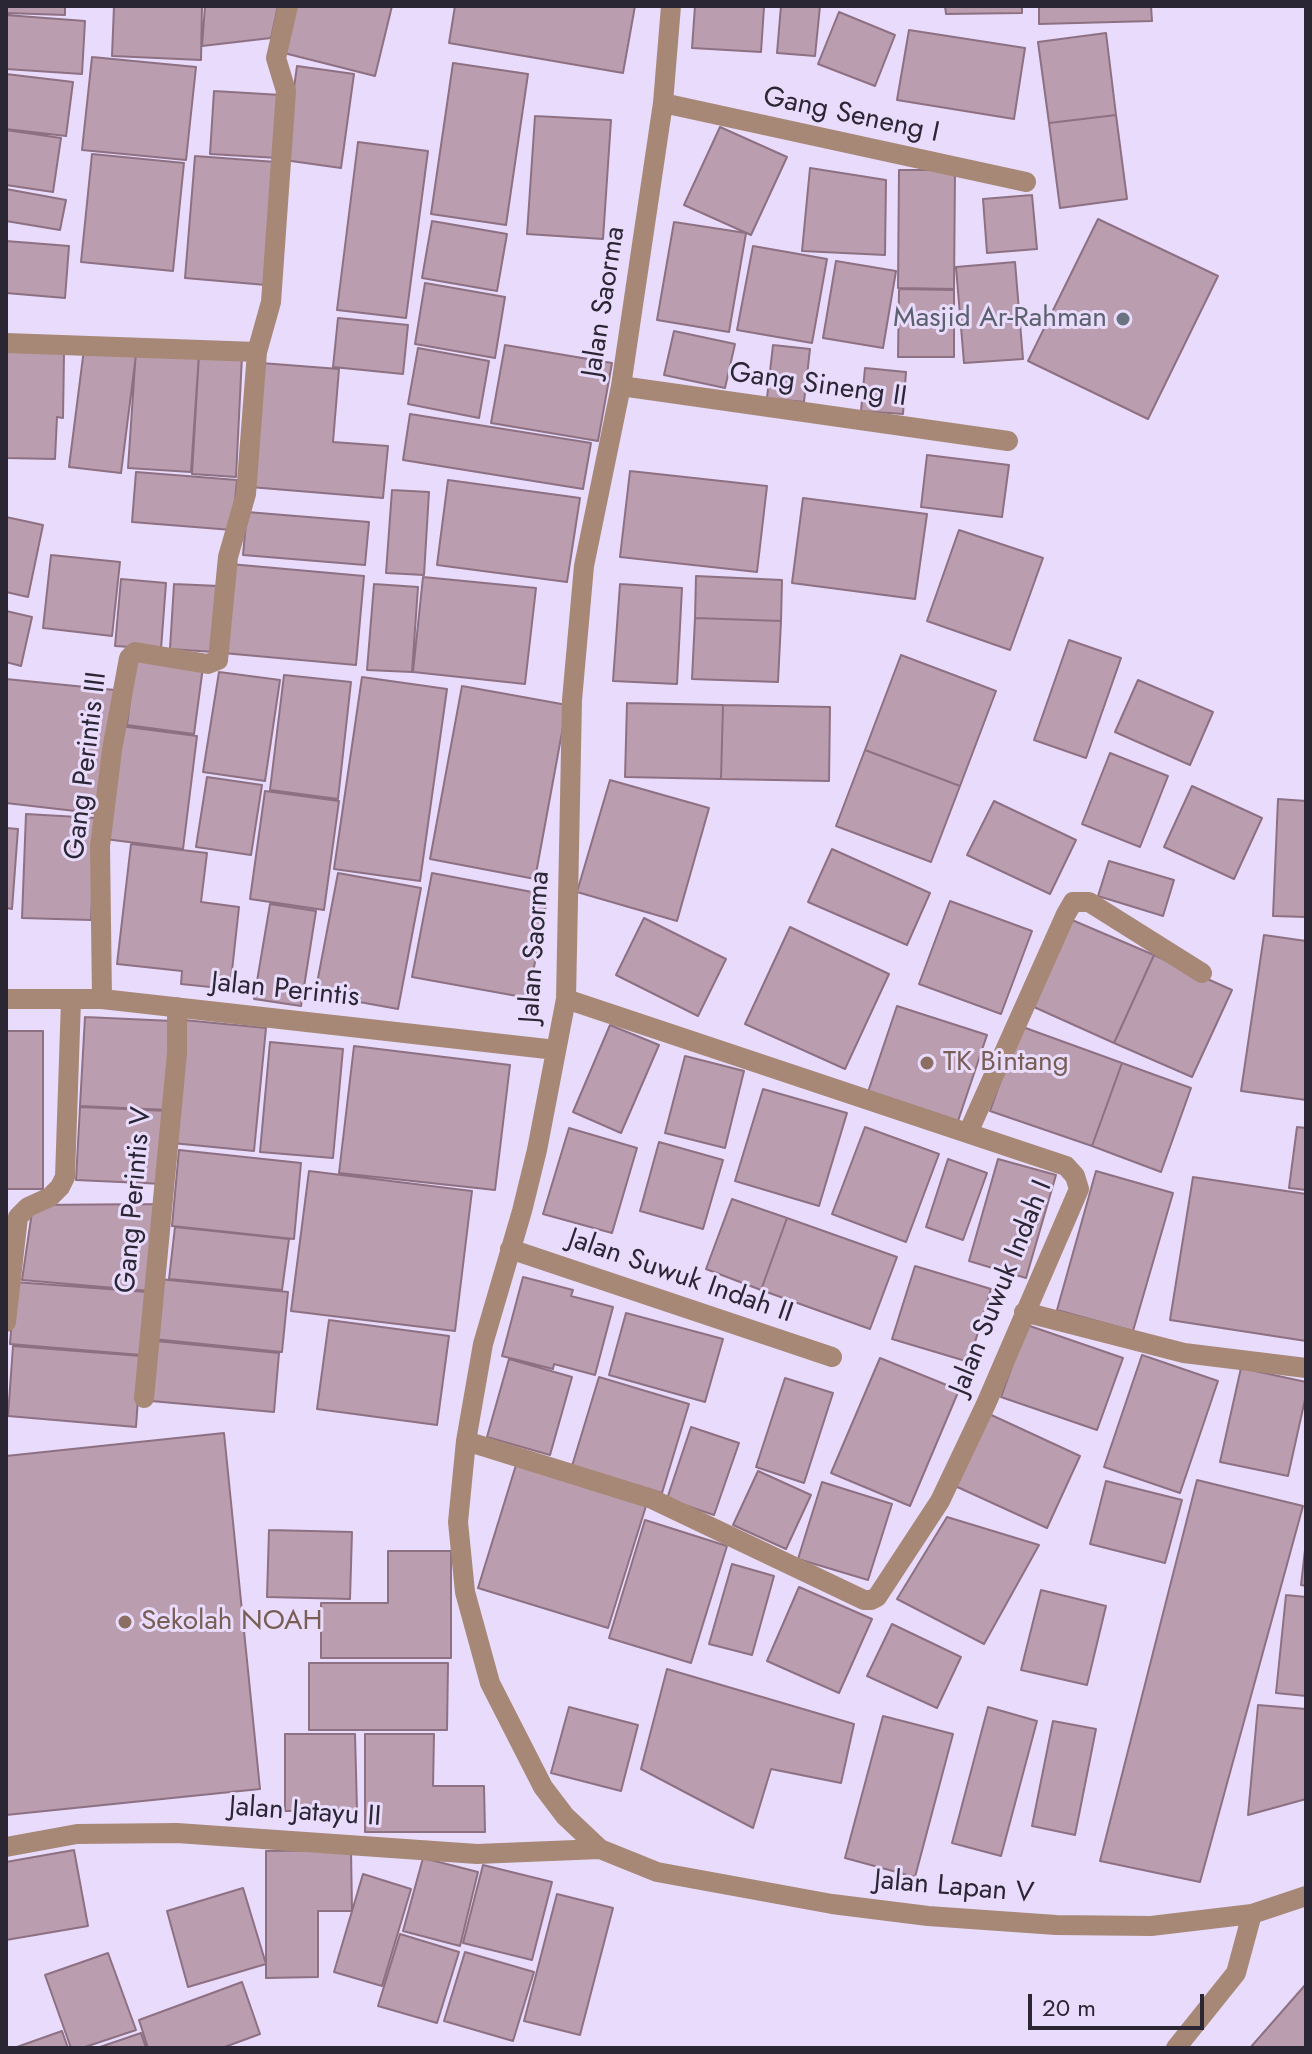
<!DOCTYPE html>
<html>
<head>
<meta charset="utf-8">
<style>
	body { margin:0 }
	#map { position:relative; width:1312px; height:2054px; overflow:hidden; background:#e8dbfc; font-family:Jost,sans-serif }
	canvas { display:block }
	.frame { position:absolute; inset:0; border:8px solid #2b2633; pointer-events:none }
	.scale { position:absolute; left:1028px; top:1994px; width:176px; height:36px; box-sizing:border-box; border:4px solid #2b2633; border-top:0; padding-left:10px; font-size:24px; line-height:28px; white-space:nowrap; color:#2b2633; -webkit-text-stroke:6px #e8dbfc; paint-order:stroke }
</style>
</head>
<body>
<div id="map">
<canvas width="1312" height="2054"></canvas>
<div class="frame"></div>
<div class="scale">20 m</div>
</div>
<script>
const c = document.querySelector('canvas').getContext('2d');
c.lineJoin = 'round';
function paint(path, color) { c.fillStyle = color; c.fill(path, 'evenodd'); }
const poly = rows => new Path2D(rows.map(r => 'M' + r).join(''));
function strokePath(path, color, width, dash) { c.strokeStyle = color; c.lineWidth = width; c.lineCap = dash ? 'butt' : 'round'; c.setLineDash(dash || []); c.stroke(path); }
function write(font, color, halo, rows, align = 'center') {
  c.font = font + ' Jost,sans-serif'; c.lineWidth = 6; c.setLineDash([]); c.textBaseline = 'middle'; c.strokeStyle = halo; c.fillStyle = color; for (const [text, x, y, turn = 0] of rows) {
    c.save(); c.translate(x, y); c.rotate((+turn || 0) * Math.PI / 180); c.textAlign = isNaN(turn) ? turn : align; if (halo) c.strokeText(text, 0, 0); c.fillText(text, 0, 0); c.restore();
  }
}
const building = poly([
	[6,6,65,6,65,15,6,13,6,6],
	[114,6,202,6,201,60,112,56,114,6],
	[205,6,278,6,271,38,202,46,205,6],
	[296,6,392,6,375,76,284,53,296,6],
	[455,6,635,6,623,73,449,43,455,6],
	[695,6,764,7,761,52,692,48,695,6],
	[781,6,820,6,815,56,777,53,781,6],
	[945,6,1022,6,1022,13,946,14,945,6],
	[1039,6,1151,6,1152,21,1039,24,1039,6],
	[839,12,895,35,875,86,818,64,839,12],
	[6,15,85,21,82,74,6,69,6,15],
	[909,30,1025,48,1014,119,897,100,909,30],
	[1106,33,1116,115,1049,123,1038,42,1106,33],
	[92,57,196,67,186,160,82,150,92,57],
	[453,63,528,74,506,225,431,214,453,63],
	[297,66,354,74,341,168,284,160,297,66],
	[6,74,73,82,66,136,6,129,6,74],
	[214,91,281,95,278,158,210,154,214,91],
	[1116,115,1127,199,1060,208,1049,123,1116,115],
	[535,116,611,120,603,239,527,234,535,116],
	[720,127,787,157,751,235,684,205,720,127],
	[6,130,61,138,53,192,6,185,6,130],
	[358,142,428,151,406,318,337,310,358,142],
	[92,154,184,163,173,271,81,262,92,154],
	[195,156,276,162,266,285,185,278,195,156],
	[810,168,886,180,885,255,802,251,810,168],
	[899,170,955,170,954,289,898,288,899,170],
	[6,189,66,200,60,230,6,221,6,189],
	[1032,195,1037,249,987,253,983,199,1032,195],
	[1098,219,1218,276,1148,419,1028,361,1098,219],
	[432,221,507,234,497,291,422,278,432,221],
	[674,222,746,233,729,332,657,320,674,222],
	[6,241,69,246,65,298,6,293,6,241],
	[753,246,827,259,812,343,737,330,753,246],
	[836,261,896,271,883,348,823,338,836,261],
	[1015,262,1023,359,964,363,956,267,1015,262],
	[425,283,505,297,495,358,415,344,425,283],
	[899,289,954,290,954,357,898,357,899,289],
	[338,318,408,325,403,374,333,367,338,318],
	[674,331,735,344,725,388,664,375,674,331],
	[505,345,612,363,598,441,491,423,505,345],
	[773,345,810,349,804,402,767,398,773,345],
	[418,348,489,361,479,418,408,404,418,348],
	[84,349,136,355,121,473,69,467,84,349],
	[136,350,199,354,191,472,128,468,136,350],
	[6,351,64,353,63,418,57,417,55,459,6,458,6,351],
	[199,354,242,356,236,477,192,474,199,354],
	[261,363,339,369,333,442,388,446,383,498,250,487,261,363],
	[865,368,906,372,903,414,861,411,865,368],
	[410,414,591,443,583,489,403,460,410,414],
	[927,455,1009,465,1002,517,921,507,927,455],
	[630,471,767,486,757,572,620,557,630,471],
	[136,472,237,480,232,530,132,522,136,472],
	[448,480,580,498,567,582,437,565,448,480],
	[392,490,429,492,424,575,386,573,392,490],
	[803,498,927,514,915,599,792,583,803,498],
	[247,512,369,522,365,565,243,555,247,512],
	[6,517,43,525,28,597,6,592,6,517],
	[959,530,1043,558,1010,650,927,621,959,530],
	[51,555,120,562,112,636,43,628,51,555],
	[230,564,364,576,356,665,223,653,230,564],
	[696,576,782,580,781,621,695,618,696,576],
	[423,577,536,588,525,684,413,672,423,577],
	[121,579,166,583,161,649,115,646,121,579],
	[174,584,219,586,214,652,170,649,174,584],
	[374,584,418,587,412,672,367,670,374,584],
	[620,584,682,588,677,684,613,681,620,584],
	[6,611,32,617,21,666,6,662,6,611],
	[695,618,781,621,778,682,692,679,695,618],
	[1069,640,1121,658,1086,758,1034,740,1069,640],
	[136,654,203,667,194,734,127,725,136,654],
	[901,655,996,691,960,786,865,750,901,655],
	[219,672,280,680,265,781,203,772,219,672],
	[284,675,351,682,338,799,270,790,284,675],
	[362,677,447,689,420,881,334,869,362,677],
	[6,679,115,690,101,814,6,803,6,679],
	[1138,680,1213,712,1190,765,1115,732,1138,680],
	[462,686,567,705,535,879,430,859,462,686],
	[627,703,723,705,721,779,625,777,627,703],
	[723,705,830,707,829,781,721,779,723,705],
	[120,726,197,736,183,849,105,839,120,726],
	[865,750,960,786,931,862,836,826,865,750],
	[1110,753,1168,776,1140,847,1082,824,1110,753],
	[207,777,262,785,251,855,196,847,207,777],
	[610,780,709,808,677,921,577,892,610,780],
	[1192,786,1262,818,1234,879,1164,847,1192,786],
	[265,791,339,801,324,910,250,899,265,791],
	[1278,799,1306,801,1306,917,1273,916,1278,799],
	[994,801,1076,840,1050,894,967,855,994,801],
	[26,814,96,818,91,920,22,918,26,814],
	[6,828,18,829,12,909,6,908,6,828],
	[131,844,207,853,201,902,239,907,230,989,181,984,182,971,117,964,131,844],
	[832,849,930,893,907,945,808,902,832,849],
	[1109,861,1174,880,1163,916,1098,896,1109,861],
	[338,873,421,888,398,1009,315,994,338,873],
	[432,873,548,895,528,998,412,977,432,873],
	[950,901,1032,931,1001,1014,919,984,950,901],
	[270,904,316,911,301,1006,254,999,270,904],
	[644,918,726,959,698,1016,616,975,644,918],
	[1072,920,1154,955,1114,1043,1034,1007,1072,920],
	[790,927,889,974,845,1069,745,1024,790,927],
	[1264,935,1306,941,1306,1100,1241,1091,1264,935],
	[1154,955,1232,990,1192,1077,1114,1043,1154,955],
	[897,1006,987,1035,958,1121,868,1092,897,1006],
	[85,1017,173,1021,168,1110,80,1106,85,1017],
	[184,1020,266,1028,254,1151,172,1143,184,1020],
	[610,1025,659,1045,621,1133,573,1112,610,1025],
	[1020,1026,1122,1063,1092,1146,990,1111,1020,1026],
	[6,1031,43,1031,43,1189,6,1189,6,1031],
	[270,1042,343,1049,333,1158,260,1152,270,1042],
	[354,1046,510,1065,495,1190,339,1173,354,1046],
	[685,1056,744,1071,725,1148,665,1133,685,1056],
	[1122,1063,1191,1088,1161,1172,1092,1146,1122,1063],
	[763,1089,847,1113,819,1206,735,1181,763,1089],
	[80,1107,168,1111,164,1184,76,1180,80,1107],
	[865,1127,939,1154,906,1242,832,1214,865,1127],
	[1297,1127,1306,1128,1306,1190,1289,1188,1297,1127],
	[569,1128,637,1148,612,1233,543,1214,569,1128],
	[659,1142,723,1160,703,1229,640,1211,659,1142],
	[179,1150,301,1163,294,1239,172,1226,179,1150],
	[948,1159,987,1173,963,1240,926,1227,948,1159],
	[998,1159,1056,1175,1026,1278,969,1261,998,1159],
	[309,1171,472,1191,455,1331,291,1311,309,1171],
	[1096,1171,1173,1193,1133,1331,1057,1310,1096,1171],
	[1193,1177,1306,1194,1306,1341,1170,1320,1193,1177],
	[732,1199,787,1218,761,1290,706,1269,732,1199],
	[158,1204,150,1291,22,1280,33,1205,158,1204],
	[787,1218,897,1257,870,1329,761,1290,787,1218],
	[175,1227,289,1239,282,1290,169,1279,175,1227],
	[915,1266,991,1289,969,1362,892,1339,915,1266],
	[523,1277,573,1290,571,1296,613,1307,595,1375,554,1364,553,1369,502,1356,523,1277],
	[159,1279,288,1292,282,1352,153,1339,159,1279],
	[15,1282,147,1292,141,1355,10,1344,15,1282],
	[626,1313,723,1339,705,1402,609,1375,626,1313],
	[329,1320,449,1336,437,1425,317,1409,329,1320],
	[1027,1325,1123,1358,1097,1430,1001,1397,1027,1325],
	[156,1341,279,1353,274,1412,151,1401,156,1341],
	[13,1346,141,1356,136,1427,8,1416,13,1346],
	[1142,1355,1218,1381,1180,1493,1104,1467,1142,1355],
	[880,1358,959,1390,910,1506,831,1473,880,1358],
	[509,1359,572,1377,550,1455,487,1437,509,1359],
	[1241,1368,1306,1382,1306,1395,1288,1476,1220,1462,1241,1368],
	[599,1377,689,1404,662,1493,572,1466,599,1377],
	[785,1378,833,1393,804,1483,756,1467,785,1378],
	[987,1413,1080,1456,1047,1528,953,1485,987,1413],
	[691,1427,739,1443,714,1515,667,1499,691,1427],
	[224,1433,260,1789,6,1815,6,1456,224,1433],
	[516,1465,646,1506,608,1628,478,1588,516,1465],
	[758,1471,811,1495,786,1549,733,1525,758,1471],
	[1197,1480,1303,1506,1200,1882,1100,1861,1197,1480],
	[1106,1481,1182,1500,1165,1563,1090,1544,1106,1481],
	[822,1482,892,1504,868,1580,798,1559,822,1482],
	[947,1517,1039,1545,984,1644,897,1599,947,1517],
	[645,1520,727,1546,691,1663,609,1638,645,1520],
	[269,1530,352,1532,350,1599,267,1597,269,1530],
	[1306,1541,1306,1586,1301,1585,1306,1541],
	[388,1551,451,1551,451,1658,321,1658,321,1603,388,1603,388,1551],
	[732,1564,774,1576,752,1655,709,1644,732,1564],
	[799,1587,872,1619,839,1693,767,1661,799,1587],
	[1041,1590,1106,1606,1087,1685,1021,1670,1041,1590],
	[1286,1595,1306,1597,1306,1696,1276,1693,1286,1595],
	[892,1624,961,1657,937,1708,867,1676,892,1624],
	[309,1663,448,1663,447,1730,309,1730,309,1663],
	[667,1669,854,1724,841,1783,771,1769,753,1828,641,1769,667,1669],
	[1258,1705,1306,1709,1306,1799,1248,1815,1258,1705],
	[569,1707,638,1725,621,1791,551,1773,569,1707],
	[988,1707,1037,1721,1001,1856,952,1843,988,1707],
	[883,1716,953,1734,915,1877,845,1858,883,1716],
	[1053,1721,1096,1729,1075,1835,1032,1826,1053,1721],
	[285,1734,355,1734,357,1810,285,1811,285,1734],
	[365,1734,434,1734,433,1786,484,1786,485,1832,365,1832,365,1734],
	[74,1850,88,1926,6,1940,6,1862,74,1850],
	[351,1850,352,1911,318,1911,318,1977,266,1978,266,1851,351,1850],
	[423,1858,478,1872,460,1946,403,1931,423,1858],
	[483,1865,552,1882,532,1960,463,1943,483,1865],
	[363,1874,411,1889,382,1986,334,1972,363,1874],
	[243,1888,266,1964,188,1987,167,1911,243,1888],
	[557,1894,613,1908,580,2035,524,2021,557,1894],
	[400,1934,459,1952,437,2023,378,2006,400,1934],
	[465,1952,534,1972,513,2041,444,2021,465,1952],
	[108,1953,136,2030,82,2048,71,2048,45,1975,108,1953],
	[242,1982,260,2034,222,2048,148,2048,139,2020,242,1982],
	[1306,1984,1306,2048,1250,2048,1306,1984],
	[62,2031,68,2048,14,2048,62,2031],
	[141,2033,146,2048,97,2048,141,2033]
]);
paint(building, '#ba9dae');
strokePath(building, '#8e7083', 2);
strokePath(poly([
	[671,6,663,103,621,386,584,566,572,700,566,999,537,1150,522,1211,483,1344,466,1441,458,1522,465,1592,490,1683,543,1787,565,1816,600,1849,657,1872,832,1904,928,1916,1056,1925,1151,1926,1252,1914,1306,1896],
	[663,103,1026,182],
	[6,343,257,352],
	[621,386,1008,441],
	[6,999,102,999,556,1050],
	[102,999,100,846,112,750,129,658,135,652,208,664,218,660,228,557,246,494,257,352,271,302,286,91,276,58,288,6],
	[968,1133,1066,914,1073,902,1089,902,1202,973],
	[510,1249,832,1357],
	[1024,1312,1184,1353,1306,1368],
	[6,1322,18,1217,28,1207,50,1197,60,1187,65,1177,71,1000],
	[144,1398,177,1053,177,1007],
	[466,1441,652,1499,864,1600,871,1600,877,1597,940,1501,986,1404,1079,1189,1075,1176,1066,1166,566,999],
	[6,1847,77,1834,177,1833,477,1854,600,1849],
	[1176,2048,1236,1973,1252,1914]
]), '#a78876', 20);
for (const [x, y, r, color] of [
	[1123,319,8,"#6b7280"],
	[927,1063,8,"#8d6e63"],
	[125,1622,8,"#8d6e63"]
]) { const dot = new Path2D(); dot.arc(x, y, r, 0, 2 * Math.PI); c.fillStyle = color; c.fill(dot); strokePath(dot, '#e8dbfc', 3); }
write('28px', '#2b2633', '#e8dbfc', [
	["Gang Seneng I",851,116,12],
	["Jalan Saorma",605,302,-81],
	["Gang Sineng II",818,386,8],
	["Gang Perintis III",87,766,-83],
	["Jalan Saorma",536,947,-86],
	["Jalan Perintis",285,991,6],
	["Gang Perintis V",135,1200,-85],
	["Jalan Suwuk Indah II",680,1277,19],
	["Jalan Suwuk Indah I",1002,1288,-68],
	["Jalan Jatayu II",305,1813,4],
	["Jalan Lapan V",954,1888,5]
]);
write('28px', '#5b616d', '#e8dbfc', [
	["Masjid Ar-Rahman",1107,319]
], 'right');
write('28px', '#785e54', '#e8dbfc', [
	["TK Bintang",943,1063],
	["Sekolah NOAH",141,1622]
], 'left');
</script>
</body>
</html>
